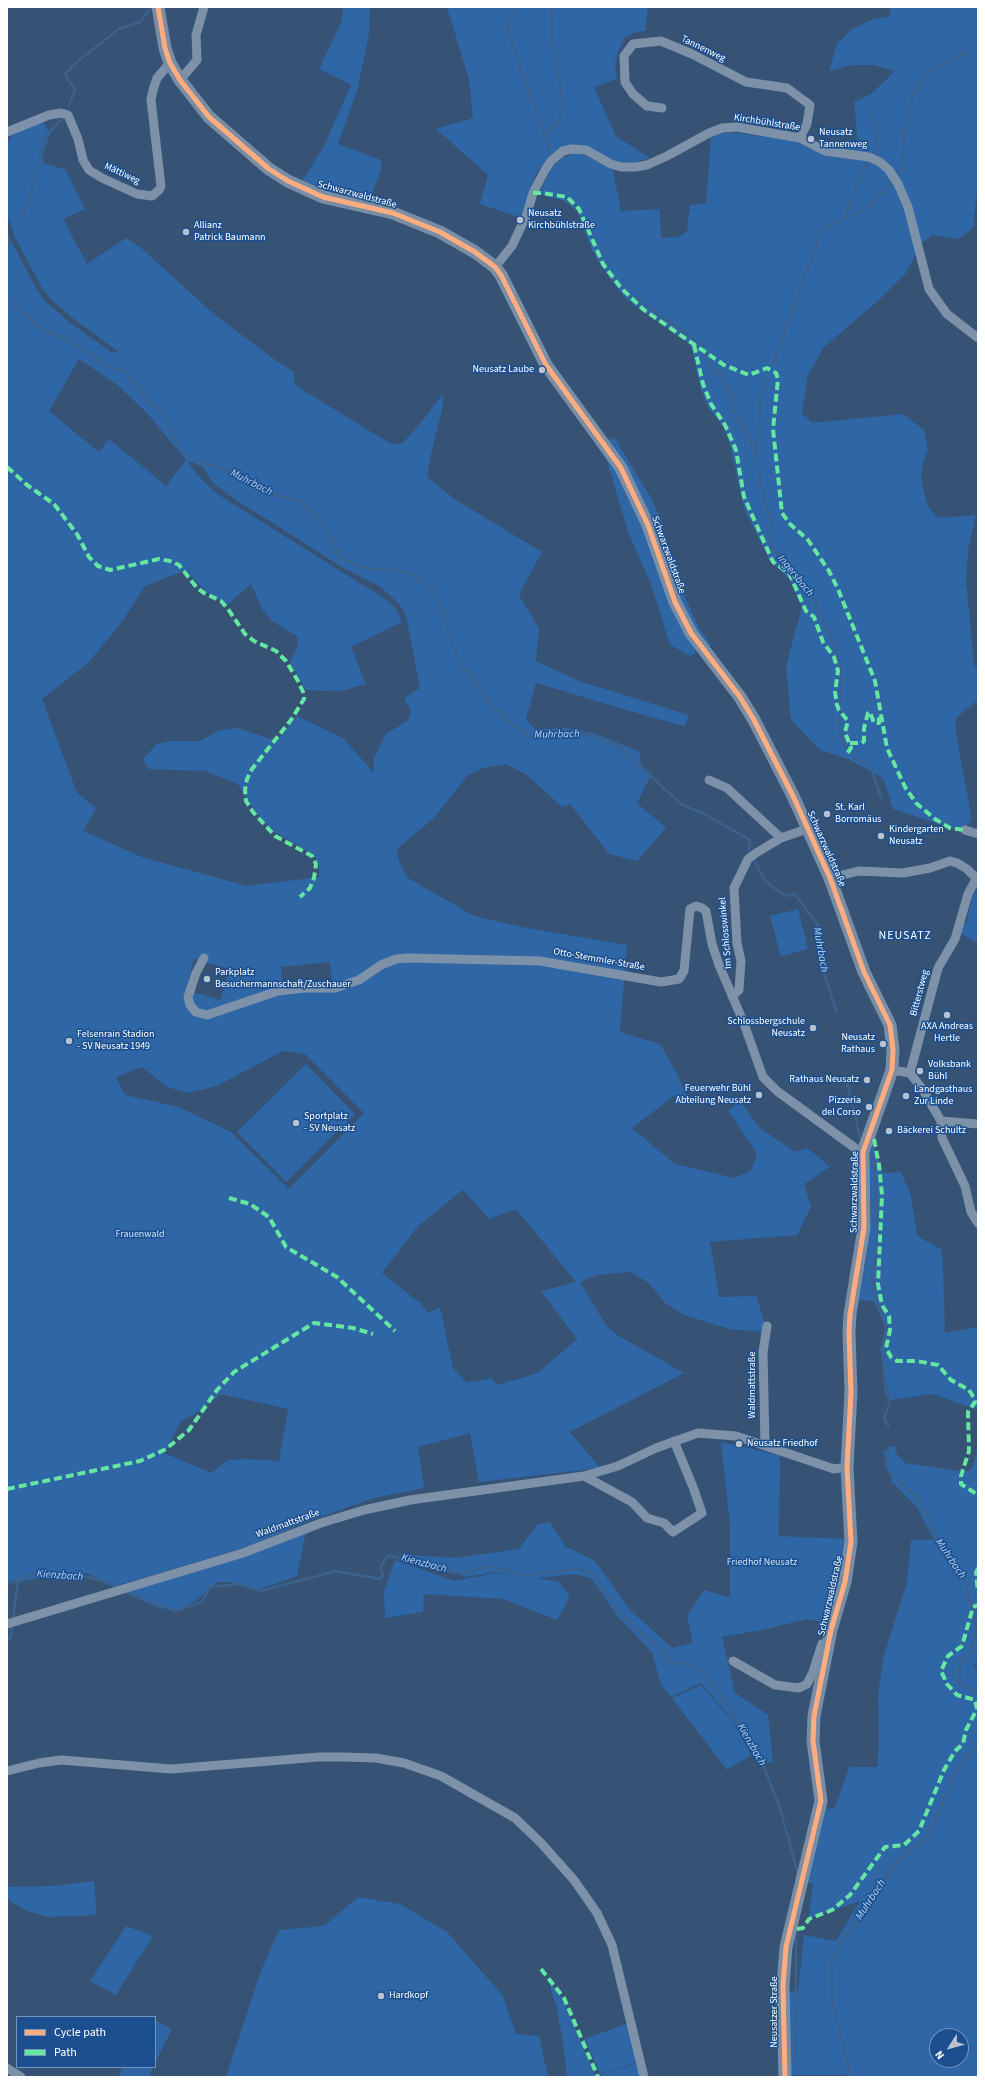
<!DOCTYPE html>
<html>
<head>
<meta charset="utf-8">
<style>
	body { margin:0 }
	#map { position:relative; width:985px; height:2084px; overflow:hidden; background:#365274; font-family:"Source Sans 3",sans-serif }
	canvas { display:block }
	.frame { position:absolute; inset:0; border:8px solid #fff; pointer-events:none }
	.legend { position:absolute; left:16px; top:2016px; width:140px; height:52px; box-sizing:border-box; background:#1b4f8f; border:1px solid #7695bc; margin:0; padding:5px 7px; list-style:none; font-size:12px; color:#fff }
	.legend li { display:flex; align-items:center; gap:8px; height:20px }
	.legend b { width:20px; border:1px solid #7695bc }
	.north { position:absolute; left:929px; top:2028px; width:40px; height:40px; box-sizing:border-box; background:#1b4f8f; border:1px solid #7695bc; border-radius:50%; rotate:233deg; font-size:11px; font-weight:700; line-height:16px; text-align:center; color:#fff }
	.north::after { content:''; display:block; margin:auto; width:14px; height:18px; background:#b9c2ce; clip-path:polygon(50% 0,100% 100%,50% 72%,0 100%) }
</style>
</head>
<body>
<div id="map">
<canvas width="985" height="2084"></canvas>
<div class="frame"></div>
<ul class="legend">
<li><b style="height:5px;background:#ffac80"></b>Cycle path</li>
<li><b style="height:5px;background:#66e7a1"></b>Path</li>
</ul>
<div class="north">N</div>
</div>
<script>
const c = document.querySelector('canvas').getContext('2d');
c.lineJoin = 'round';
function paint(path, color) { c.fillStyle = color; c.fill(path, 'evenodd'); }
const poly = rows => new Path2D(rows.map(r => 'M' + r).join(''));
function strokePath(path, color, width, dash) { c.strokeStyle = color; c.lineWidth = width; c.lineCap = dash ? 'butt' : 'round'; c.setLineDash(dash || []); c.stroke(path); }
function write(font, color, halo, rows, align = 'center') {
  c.font = font + ' "Source Sans 3",sans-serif'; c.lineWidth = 3; c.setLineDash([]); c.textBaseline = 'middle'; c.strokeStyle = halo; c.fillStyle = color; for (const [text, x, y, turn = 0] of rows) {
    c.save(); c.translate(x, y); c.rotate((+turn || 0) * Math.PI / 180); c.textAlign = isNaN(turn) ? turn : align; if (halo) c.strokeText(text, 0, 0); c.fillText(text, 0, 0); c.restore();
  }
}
paint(poly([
	[343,7,370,7,369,35,357,91,338,144,381,160,381,170,369,202,322,191,302,181,323,148,351,85,319,69,342,21],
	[447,7,648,7,645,31,638,31,625,37,619,50,615,63,617,79,594,87,616,136,650,158,631,163,617,162,595,150,556,151,547,159,537,172,521,218,480,204,488,175,436,129,473,118,469,80],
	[889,7,978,7,978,183,973,228,959,239,932,235,920,245,890,167,832,151,838,144,858,146,854,102,871,94,895,71,873,65,854,65,829,71,837,44,852,29,873,19,891,16],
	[43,121,50,134,43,154,44,164,65,169,85,209,63,219,87,264,126,238,140,247,214,314,278,362,293,371,295,385,391,444,403,443,427,415,443,393,443,405,431,453,427,477,456,500,542,552,519,595,539,629,536,661,579,681,689,715,685,726,650,717,536,683,526,719,535,729,566,728,596,734,640,752,640,762,651,775,637,803,666,828,637,861,609,854,570,804,562,807,527,775,506,764,483,768,467,776,434,818,397,849,399,861,408,878,474,916,522,927,627,945,620,1032,660,1044,675,1070,688,1098,674,1096,632,1128,675,1164,735,1178,751,1170,757,1154,728,1111,740,1101,760,1128,795,1152,807,1148,830,1167,804,1184,811,1207,797,1235,710,1242,719,1297,756,1296,766,1326,765,1332,730,1329,684,1315,665,1303,649,1283,630,1272,597,1275,580,1282,606,1325,617,1335,684,1373,570,1432,600,1468,479,1482,470,1433,418,1447,424,1488,374,1498,309,1521,253,1545,116,1586,86,1573,64,1574,7,1584,7,233,37,290,45,301,69,322,111,352,119,352,75,320,52,300,42,288,15,237,9,221,7,213,7,151,9,139,14,134],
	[79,359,116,384,147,413,186,460,166,486,109,439,99,452,49,411],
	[187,460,203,467,212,482,233,498,345,569,381,587,400,605,406,616,420,688,404,698,411,710,408,720,386,734,374,758,374,773,343,738,297,716,277,741,238,728,220,730,200,741,170,741,157,744,143,759,148,769,205,771,238,784,254,810,271,830,309,852,315,857,319,865,319,877,247,886,142,857,83,831,96,808,77,793,42,699,88,663,122,622,145,586,186,570,203,589,227,605,251,584,262,609,273,622,297,636,298,644,290,663,306,690,342,691,366,684,351,647,402,622,398,612,390,602,216,493,197,475],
	[194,959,229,969,220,1000,186,990],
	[330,962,332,982,283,987,281,967],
	[283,1051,305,1054,364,1113,289,1189,231,1132,179,1107,125,1095,116,1077,142,1067,167,1087,188,1093,217,1086],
	[463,1190,489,1219,516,1209,576,1282,541,1291,577,1339,538,1373,498,1385,491,1378,467,1383,453,1368,440,1307,428,1313,420,1303,382,1273,418,1226],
	[221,1394,288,1409,279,1461,245,1459,228,1460,211,1473,165,1453,181,1421,195,1414],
	[729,132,792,140,828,156,867,160,878,165,888,173,905,211,916,254,906,273,879,300,824,347,808,375,802,413,812,423,903,414,924,430,928,450,923,464,921,479,928,507,938,518,976,515,969,544,966,578,974,665,978,669,978,700,957,717,955,727,972,821,960,831,893,809,883,778,848,759,820,750,791,720,786,666,802,607,790,580,769,559,744,508,730,444,723,426,708,407,700,387,691,345,626,299,606,273,592,250,577,211,565,201,539,194,551,169,562,158,576,153,584,155,613,170,621,211,660,209,661,238,679,237,687,231,690,205,706,203,711,136],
	[614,437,650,496,662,521,678,581,699,628,711,645,707,648,696,634,607,441],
	[605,454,620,479,646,532,696,653,690,656,670,645,651,584,628,532],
	[978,890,978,937,975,942,960,933,963,924,966,924,973,894],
	[798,909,808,949,781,956,770,916],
	[306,1064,355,1114,286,1182,237,1132],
	[873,1143,883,1173,901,1172,911,1196,917,1236,941,1249,943,1263,945,1333,978,1327,978,1410,933,1394,890,1400,880,1350,888,1327,873,1301,859,1300,867,1254,871,1216,869,1158],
	[721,1442,780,1455,779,1536,848,1539,829,1623,807,1619,762,1630,722,1637,735,1693,768,1715,773,1762,758,1763,735,1723,702,1684,698,1684,671,1697,661,1685,652,1652,618,1617,591,1578,573,1574,538,1578,559,1582,570,1597,557,1620,503,1599,424,1594,423,1612,385,1618,384,1591,395,1560,454,1581,496,1573,517,1576,495,1572,466,1577,399,1554,455,1558,519,1549,537,1525,550,1522,565,1546,595,1561,630,1610,672,1648,693,1643,687,1616,704,1590,730,1597,730,1526],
	[895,1445,897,1455,905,1463,965,1472,972,1469,978,1446,978,1660,973,1668,978,1667,978,2077,846,2077,845,2075,790,2075,787,1992,798,1991,804,1935,836,1941,860,1901,809,1919,813,1883,808,1883,825,1809,835,1808,849,1767,877,1767,879,1743,878,1694,884,1655,907,1582,911,1540,934,1540,917,1507,892,1482,883,1452],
	[937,2036,961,2036,961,2060,937,2060],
	[306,1532,297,1576,260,1589,231,1582,218,1582,183,1610,160,1608,122,1592],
	[701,1685,734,1723,751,1755,727,1770,672,1698],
	[94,1881,97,1915,49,1917,27,1911,11,1902,7,1897,7,1887,54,1886],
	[358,1897,400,1904,447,1932,503,1996,516,2034,539,2036,548,2077,226,2077,260,1973,279,1930,324,1926],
	[126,1926,153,1936,116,1995,90,1981],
	[547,1977,563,1999,596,2077,567,2077,563,2041,556,2005],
	[155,2020,172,2029,155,2063],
	[628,2023,638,2062,600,2074,585,2039],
	[638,2063,641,2077,602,2077,601,2074],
	[123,2067,153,2067,148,2077,118,2077]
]), '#2f66a5');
strokePath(poly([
	[516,11,506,27,550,150],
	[69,105,75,90,65,74,78,61,119,29,140,22,149,10],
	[869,113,876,129,876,149,872,156],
	[544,134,558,122,563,106,552,32,551,7],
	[896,176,902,168,903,145,912,97,931,69,967,52],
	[845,218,857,182,869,160],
	[20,225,27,206,46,135,64,117],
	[7,249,9,240],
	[635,297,702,345],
	[7,299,43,330,61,337,92,354,105,365,124,371,149,401,162,412,178,446,188,458],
	[705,354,713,371,720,372,725,387,733,396,732,409,744,425,756,457,762,490,771,522,772,548,791,569,814,599,834,644,841,671,839,727,843,742,856,759,871,767,881,798],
	[773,364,822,230,869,207,893,180],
	[756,455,760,406,765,380],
	[201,462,219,467,251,485,275,495,302,501,323,527,342,559,365,568,407,572,434,590,460,664,503,718,530,737,562,733,591,735,621,748,681,804,704,814,750,840,749,852,766,882,785,896,795,894,819,927,821,964,837,1013],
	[846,1079,860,1137],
	[873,1154,879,1240,872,1274,874,1294,886,1328,882,1348,886,1392,890,1401,884,1419,889,1427],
	[889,1448,886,1465,889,1472,918,1499,929,1519,936,1540,964,1577,977,1627,972,1651,959,1668,959,1682,978,1694],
	[7,1581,18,1580],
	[126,1592,175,1611,202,1602,210,1587,238,1584,261,1591,336,1571,380,1579,383,1574,380,1568,388,1555,456,1573,465,1573,491,1566,523,1575,579,1569,592,1574,624,1618,655,1645],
	[13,1619,18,1580,35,1573,58,1578,83,1576,101,1580,117,1588],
	[7,1640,10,1639,12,1628],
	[658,1648,670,1662,695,1666,719,1692,759,1755,779,1805,798,1874],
	[795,2060,796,1929],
	[851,2077,832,2000,831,1961,839,1946,895,1864,928,1836,959,1767,978,1745]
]), '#3b618d', 2.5);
strokePath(poly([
	[180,80,197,60,196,35,204,7],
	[662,108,647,106,633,94,625,82,624,56,633,44,661,41,692,54,746,82,787,88,810,105,807,124,800,138],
	[7,132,49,115,61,113,68,115,78,139,83,160,89,170,102,178,137,194,152,196,159,190,161,186,151,100,153,90,157,78,170,63],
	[495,267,512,246,527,214,533,193,545,170,551,161,563,151,572,149,586,150,611,164,621,167,635,167,647,165,667,156,709,133,722,128,737,127,800,138,825,151,869,157,880,162,889,170,898,184,908,207,929,289,947,314,978,338],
	[709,780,727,788,781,838],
	[965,830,978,834],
	[830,878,859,871,903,873,930,868,950,861,957,863,967,869,978,880],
	[204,958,196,973,188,997,190,1005,196,1012,207,1015,278,991,305,988,335,988,359,980,381,965,396,959,407,958,540,961,661,982,679,979,684,971,690,909,696,906,702,908,706,911,712,944,719,965,743,1021,763,1077,777,1091,855,1148,863,1152],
	[732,996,739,990,741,961,737,943,734,888,748,859,756,853,781,838,807,829],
	[892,1070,910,1073,923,1090,941,1121,942,1138,965,1186,971,1212,978,1223],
	[910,1073,938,968,955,939,968,894,976,879],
	[941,1121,978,1124],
	[765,1444,763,1352,767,1326],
	[584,1476,632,1502,647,1518,664,1523,673,1532,702,1513,693,1487,674,1441],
	[7,1624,243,1553,321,1523,364,1510,410,1500,584,1476,618,1466,656,1448,698,1433,736,1436,834,1469,847,1467],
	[733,1661,775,1685,799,1688,807,1684,813,1672,822,1644,829,1644],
	[7,1771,39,1763,61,1760,171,1769,319,1757,344,1757,376,1758,404,1763,441,1776,515,1818,541,1843,574,1880,597,1913,612,1945,644,2077],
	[7,2068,21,2077]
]), '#7d92a8', 9);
strokePath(poly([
	[158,7,165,48,170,63,180,80,209,117,269,169,288,181,323,197,393,213,440,232,475,252,495,267,501,275,546,365,621,468,648,525,675,602,691,633,740,697,754,720,793,796,830,878,864,972,890,1025,893,1049,892,1070,863,1152,864,1228,850,1314,849,1333,851,1392,847,1467,851,1542,845,1582,831,1630,814,1716,813,1741,821,1801,786,1947,783,1986,785,2077]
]), '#798da4', 13);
strokePath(poly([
	[533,193,542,193,567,197,579,209,603,264,621,288,644,310,724,365,749,375,767,368,776,373,778,379,773,429,782,513,790,524,808,540,829,571,838,589,875,681,887,748,905,787,916,803,935,819,950,828,965,830],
	[694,345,703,384,711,404,725,425,736,450,744,497,773,562,789,573,806,611,814,617,823,642,834,657,838,671,835,692,837,705,839,710,848,721,845,732,851,748,846,755],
	[7,467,27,485,54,504,77,534,89,557,98,566,110,570,159,559,170,561,179,565,197,588,204,593,221,601,228,609,245,634,254,641,276,651,286,661,298,681,304,694,304,699,291,720,252,769,247,779,245,790,246,801,253,812,275,836,312,856,316,864,314,878,310,888,300,897],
	[850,743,862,743,864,741,864,728,868,713,870,712,874,723,879,723,879,716],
	[874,1139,879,1165,882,1195,878,1284,882,1305,889,1316,890,1330,886,1348,891,1357,897,1361,917,1361,938,1365,951,1380,969,1390,974,1398,975,1402,968,1412,969,1451,961,1476,961,1484,978,1495],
	[229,1198,250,1204,269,1217,286,1247,337,1277,395,1331],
	[7,1489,140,1461,166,1449,189,1430,217,1390,234,1372,314,1323,353,1328,373,1334],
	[978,1568,976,1573,978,1592],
	[797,1929,803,1928,809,1919,832,1910,850,1895,885,1847,904,1845,919,1831,944,1770,955,1751,963,1744,966,1730,977,1709,975,1700,957,1695,947,1684,941,1671,948,1656,962,1646,973,1607,978,1605],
	[541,1969,564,1998,598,2077]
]), '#66e7a1', 4, [8, 4]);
strokePath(poly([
	[158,7,165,48,170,63,180,80,209,117,269,169,288,181,323,197,393,213,440,232,475,252,495,267,501,275,546,365,621,468,648,525,675,602,691,633,740,697,754,720,793,796,830,878,864,972,890,1025,893,1049,892,1070,863,1152,864,1228,850,1314,849,1333,851,1392,847,1467,851,1542,845,1582,831,1630,814,1716,813,1741,821,1801,786,1947,783,1986,785,2077]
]), '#ffac80', 5);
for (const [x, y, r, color] of [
	[811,139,4,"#b9c2ce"],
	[520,220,4,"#b9c2ce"],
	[186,232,4,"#b9c2ce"],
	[542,370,4,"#b9c2ce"],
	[827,814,4,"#b9c2ce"],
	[881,836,4,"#b9c2ce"],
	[207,979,4,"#b9c2ce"],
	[947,1015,4,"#b9c2ce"],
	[813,1028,4,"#b9c2ce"],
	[69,1041,4,"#b9c2ce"],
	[883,1044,4,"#b9c2ce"],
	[920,1071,4,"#b9c2ce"],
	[867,1080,4,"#b9c2ce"],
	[759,1095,4,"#b9c2ce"],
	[906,1096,4,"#b9c2ce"],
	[869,1107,4,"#b9c2ce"],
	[296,1123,4,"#b9c2ce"],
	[889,1131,4,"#b9c2ce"],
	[739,1444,4,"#b9c2ce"],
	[381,1996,4,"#b9c2ce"]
]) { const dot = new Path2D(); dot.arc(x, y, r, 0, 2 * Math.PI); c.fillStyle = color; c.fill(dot); strokePath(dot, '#1b4f8f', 1.5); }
write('10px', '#fff', '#1b4f8f', [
	["Tannenweg",703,49,26],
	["Kirchbühlstraße",767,123,9],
	["Mättiweg",122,174,25],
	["Schwarzwaldstraße",357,195,15],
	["Schwarzwaldstraße",668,555,70],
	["Schwarzwaldstraße",826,849,66],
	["Im Schlosswinkel",726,933,-95],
	["Otto-Stemmler-Straße",599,960,10],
	["Bitterstweg",920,993,-75],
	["Schwarzwaldstraße",855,1192,-89],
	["Waldmattstraße",753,1385,-90],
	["Waldmattstraße",288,1524,-20],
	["Schwarzwaldstraße",831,1596,-77],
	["Neusatzer Straße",775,2012,-90]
]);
write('10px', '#fff', '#1b4f8f', [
	["Neusatz",819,133],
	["Tannenweg",819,145],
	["Neusatz",528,214],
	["Kirchbühlstraße",528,226],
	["Allianz",194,226],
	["Patrick Baumann",194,238],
	["Neusatz Laube",534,370,"right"],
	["St. Karl",835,808],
	["Borromäus",835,820],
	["Kindergarten",889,830],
	["Neusatz",889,842],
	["Parkplatz",215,973],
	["Besuchermannschaft/Zuschauer",215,985],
	["Schlossbergschule",805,1022,"right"],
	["Neusatz",805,1034,"right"],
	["AXA Andreas",947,1027,"center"],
	["Hertle",947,1039,"center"],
	["Felsenrain Stadion",77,1035],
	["- SV Neusatz 1949",77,1047],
	["Neusatz",875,1038,"right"],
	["Rathaus",875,1050,"right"],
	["Volksbank",928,1065],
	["Bühl",928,1077],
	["Rathaus Neusatz",859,1080,"right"],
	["Feuerwehr Bühl",751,1089,"right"],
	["Abteilung Neusatz",751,1101,"right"],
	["Landgasthaus",914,1090],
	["Zur Linde",914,1102],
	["Pizzeria",861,1101,"right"],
	["del Corso",861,1113,"right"],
	["Sportplatz",304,1117],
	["- SV Neusatz",304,1129],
	["Bäckerei Schultz",897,1131],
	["Neusatz Friedhof",747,1444],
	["Hardkopf",389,1996]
], 'left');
write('10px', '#cfe3fa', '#1b4f8f', [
	["Frauenwald",140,1235],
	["Friedhof Neusatz",762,1563]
]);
write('italic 11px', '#b5d3f5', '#1b4f8f', [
	["Muhrbach",251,483,27],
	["Ingersbach",795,576,51],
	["Muhrbach",557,735,-1],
	["Muhrbach",820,950,80],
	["Muhrbach",950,1559,56],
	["Kienzbach",424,1564,15],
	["Kienzbach",60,1576,4],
	["Kienzbach",751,1745,60],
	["Muhrbach",871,1900,-57]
]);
c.letterSpacing = '1px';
write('12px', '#fff', '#1b4f8f', [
	["NEUSATZ",905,936]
]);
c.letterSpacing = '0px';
</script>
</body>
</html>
